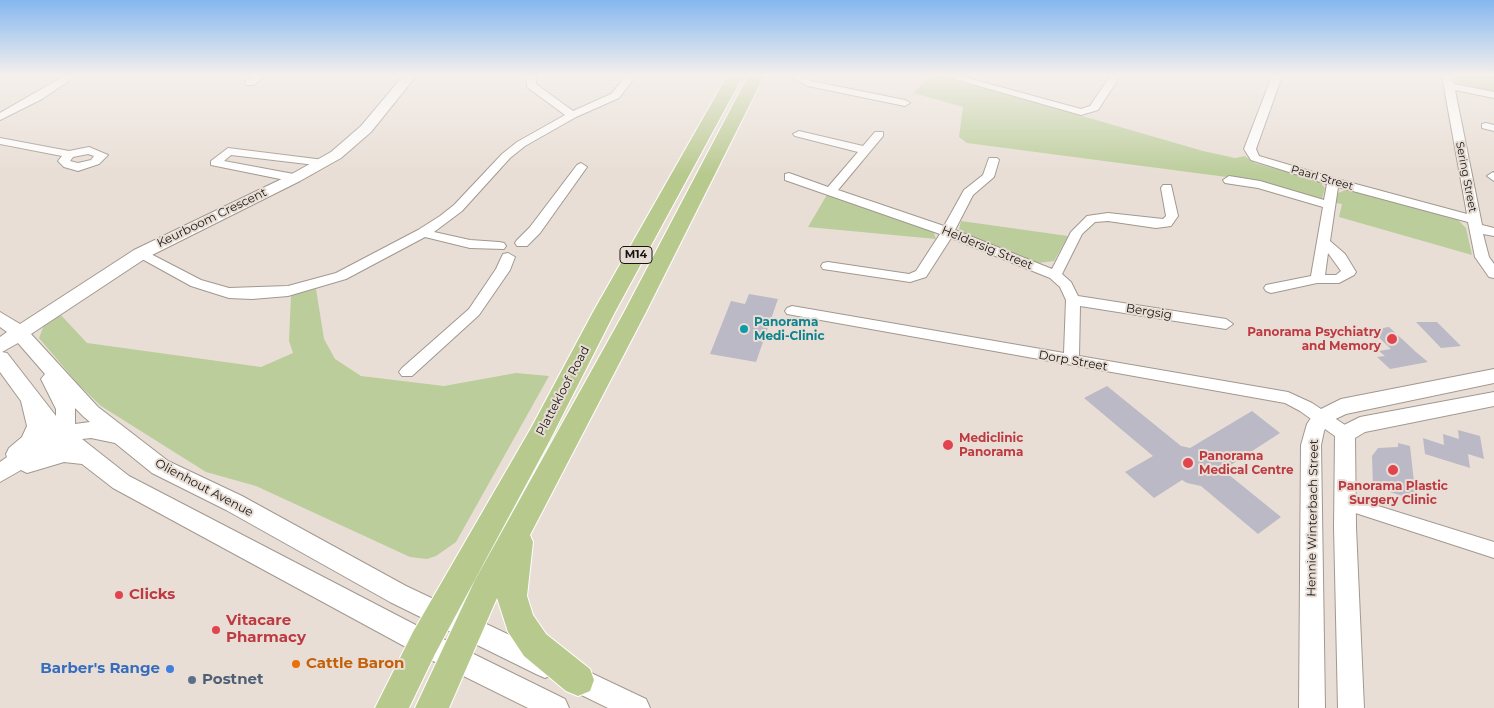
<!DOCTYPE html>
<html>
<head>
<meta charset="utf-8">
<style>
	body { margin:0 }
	canvas { display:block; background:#e8ded5 }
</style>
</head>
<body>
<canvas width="1494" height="708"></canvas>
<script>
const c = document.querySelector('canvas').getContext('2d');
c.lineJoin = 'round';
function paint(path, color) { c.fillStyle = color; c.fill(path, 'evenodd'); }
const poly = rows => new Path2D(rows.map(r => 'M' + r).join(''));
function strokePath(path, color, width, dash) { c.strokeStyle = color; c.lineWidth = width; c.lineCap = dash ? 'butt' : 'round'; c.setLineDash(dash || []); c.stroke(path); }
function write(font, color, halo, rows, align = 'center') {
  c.font = font + ' Montserrat,sans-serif'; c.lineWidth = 4; c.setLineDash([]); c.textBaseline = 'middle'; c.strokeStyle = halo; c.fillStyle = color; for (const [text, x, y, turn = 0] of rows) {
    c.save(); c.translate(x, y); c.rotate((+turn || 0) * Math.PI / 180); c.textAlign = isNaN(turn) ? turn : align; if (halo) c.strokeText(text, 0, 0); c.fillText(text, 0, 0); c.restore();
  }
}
paint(poly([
	[930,76,944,76,1203,151,1235,158,1245,156,1255,163,1319,181,1325,188,1322,199,1257,181,967,143,959,137,963,107,913,93],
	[1456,76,1494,76,1494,92,1463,85,1457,81],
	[1348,189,1458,220,1466,228,1472,255,1339,217,1342,204,1336,203,1338,193],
	[828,193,933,231,936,239,808,227],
	[961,221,1068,236,1054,261,1038,263,967,236,959,229],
	[316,289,324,339,335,359,361,376,444,386,516,373,549,376,456,542,436,556,427,559,410,557,256,486,206,472,101,406,78,384,39,338,44,325,59,313,87,343,261,367,293,353,289,341,291,295]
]), '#bbcd9a');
paint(poly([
	[749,294,778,299,756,362,710,354,731,301,745,304],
	[1416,322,1437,322,1461,346,1441,348],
	[1389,327,1416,352,1428,362,1390,369,1377,357,1385,356,1379,351,1391,349,1371,330],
	[1107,386,1181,446,1190,448,1252,411,1280,433,1223,470,1281,517,1258,534,1201,486,1187,483,1182,480,1154,498,1125,472,1153,456,1084,398],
	[1458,430,1480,436,1484,459,1468,454,1470,468,1425,454,1423,438,1444,445,1443,434,1459,439],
	[1398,443,1410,446,1416,500,1373,487,1372,456,1378,448,1398,447]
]), '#bab9c5');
const minor = poly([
	[64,76,76,76,42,99,0,120,0,113,64,76],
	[254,76,265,76,254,85,246,85,246,81,254,76],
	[526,76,536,76,536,84,573,111,611,94,626,76,636,76,619,98,576,117,525,146,510,158,462,211,434,232,470,240,499,242,504,243,506,246,504,249,470,248,425,237,346,279,288,296,252,299,229,298,191,286,133,254,140,250,145,251,201,280,229,288,288,286,336,273,418,230,440,216,454,205,502,154,517,142,565,115,527,87,526,76],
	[790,76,802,76,811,81,905,100,910,103,905,106,808,86,790,76],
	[944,76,960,76,1081,109,1090,106,1110,76,1120,76,1098,110,1081,115,944,76],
	[1272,76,1282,76,1256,149,1259,156,1337,179,1467,214,1442,76,1452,76,1454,84,1494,92,1494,98,1455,90,1482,225,1494,228,1494,236,1483,234,1489,257,1494,264,1494,278,1489,277,1475,257,1468,222,1338,187,1330,241,1345,254,1356,272,1354,275,1339,283,1317,283,1271,293,1266,291,1264,288,1266,285,1311,276,1323,207,1258,188,1225,183,1223,180,1229,176,1260,181,1324,200,1327,184,1251,160,1244,149,1272,76],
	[1328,253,1341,271,1336,275,1325,275,1328,253],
	[1486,123,1494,125,1494,131,1482,128,1482,124,1486,123],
	[799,131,863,146,875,132,883,132,883,136,838,190,944,226,964,190,983,175,989,158,997,158,999,160,994,177,973,195,955,230,1052,269,1071,232,1087,216,1108,213,1163,219,1166,216,1161,188,1163,185,1171,185,1178,216,1171,226,1156,228,1108,221,1095,222,1082,234,1062,274,1071,282,1078,296,1226,319,1233,324,1226,329,1080,306,1079,356,1288,392,1312,403,1351,429,1353,434,1351,439,1345,440,1339,439,1300,411,1285,403,787,314,785,311,787,308,792,306,1064,353,1066,300,1060,287,1050,278,951,238,926,277,910,282,823,269,821,266,823,263,828,262,909,274,916,271,940,234,785,180,785,174,789,173,828,187,858,152,795,136,793,134,799,131],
	[0,138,69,151,89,147,108,155,99,164,78,171,64,167,58,161,62,156,0,144,0,138],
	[88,154,94,156,91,160,78,163,70,161,73,157,88,154],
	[228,148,324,160,330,163,324,166,231,155,224,161,299,175,299,181,295,182,211,165,211,161,228,148],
	[581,163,587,167,540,233,527,246,517,246,515,243,517,240,530,227,577,165,581,163],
	[1493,172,1494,173,1494,181,1487,176,1493,172],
	[508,253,515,257,510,270,479,315,412,376,402,376,399,372,402,368,469,309,496,269,503,254,508,253],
	[1346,496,1494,542,1494,558,1340,508,1337,503,1340,498,1346,496]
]);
const tertiary = poly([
	[403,76,416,76,371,132,341,158,300,181,146,258,31,334,98,407,168,461,242,496,406,586,554,656,558,665,554,674,545,678,536,674,390,602,226,510,152,473,115,443,91,438,82,439,129,476,433,634,565,699,569,708,528,708,415,652,113,488,82,464,64,462,27,473,21,470,0,482,0,462,7,457,6,454,9,448,22,437,27,426,21,401,0,372,0,337,7,332,0,327,0,312,20,324,134,250,290,175,331,152,361,126,403,76],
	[18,343,45,374,41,379,56,409,56,416,7,353,2,352,18,343],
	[75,408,84,417,90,422,75,424,75,408],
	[1494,369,1494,383,1346,414,1329,422,1324,431,1321,445,1325,708,1299,708,1301,445,1307,424,1315,412,1341,399,1494,369],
	[1494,392,1494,406,1365,432,1355,438,1356,527,1364,708,1338,708,1334,527,1335,434,1338,428,1360,417,1494,392],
	[570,663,646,699,650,708,608,708,561,685,557,676,561,667,570,663]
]);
const primary = poly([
	[727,76,743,76,615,312,549,442,435,654,409,708,375,708,413,632,531,428,593,312,727,76],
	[748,76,764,76,645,314,530,535,533,542,527,596,533,615,546,634,590,669,594,680,590,691,578,696,566,691,524,656,508,632,497,598,449,708,415,708,475,580,623,314,748,76]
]);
strokePath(minor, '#a1988f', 2);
strokePath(tertiary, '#a1988f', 2);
strokePath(primary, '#fff', 2);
paint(minor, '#fff');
paint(tertiary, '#fff');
paint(primary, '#b8c98e');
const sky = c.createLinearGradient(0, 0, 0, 175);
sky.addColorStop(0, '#85b7f0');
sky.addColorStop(0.43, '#f5f0ec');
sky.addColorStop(1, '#f5f0ec00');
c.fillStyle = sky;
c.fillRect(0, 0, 1494, 175);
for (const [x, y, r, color] of [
	[744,329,5,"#0f9aa8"],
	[1392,339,6,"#e0444e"],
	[948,445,6,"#e0444e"],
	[1188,463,6,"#e0444e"],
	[1393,470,6,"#e0444e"],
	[119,595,5,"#e0444e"],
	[216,630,5,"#e0444e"],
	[296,664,5,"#e8710a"],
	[170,669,5,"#3f7fe0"],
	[192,680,5,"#5c6f8a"]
]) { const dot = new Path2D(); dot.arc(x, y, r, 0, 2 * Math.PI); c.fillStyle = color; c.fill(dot); strokePath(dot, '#e8ded5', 2); }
write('11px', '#171411', '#e8ded5', [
	["Sering Street",1466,177,79],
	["Paarl Street",1322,178,16]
]);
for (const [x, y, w] of [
	[636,255,32]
]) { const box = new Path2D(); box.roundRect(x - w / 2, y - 8.5, w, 17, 4); c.fillStyle = '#e8ded5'; c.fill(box); strokePath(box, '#171411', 1); }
write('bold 11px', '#171411', null, [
	["M14",636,255]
]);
write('12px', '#171411', '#e8ded5', [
	["Keurboom Crescent",212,218,-26],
	["Heldersig Street",987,248,22],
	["Bergsig",1149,312,9],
	["Dorp Street",1073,361,10],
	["Plattekloof Road",563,391,-62],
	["Olienhout Avenue",204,488,28],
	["Hennie Winterbach Street",1313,518,-89]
]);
write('bold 12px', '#0d838f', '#e8ded5', [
	["Panorama",754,322],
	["Medi-Clinic",754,336]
], 'left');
write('bold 12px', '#be3a42', '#e8ded5', [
	["Panorama Psychiatry",1381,332,"right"],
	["and Memory",1381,346,"right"],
	["Mediclinic",959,438],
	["Panorama",959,452],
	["Panorama",1199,456],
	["Medical Centre",1199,470],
	["Panorama Plastic",1393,486,"center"],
	["Surgery Clinic",1393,500,"center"]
], 'left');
write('bold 15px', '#be3a42', '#e8ded5', [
	["Clicks",129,595],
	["Vitacare",226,621],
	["Pharmacy",226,638]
], 'left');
write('bold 15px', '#c56008', '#e8ded5', [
	["Cattle Baron",306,664]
], 'left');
write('bold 15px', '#366cbe', '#e8ded5', [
	["Barber's Range",160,669]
], 'right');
write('bold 15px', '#4e5e75', '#e8ded5', [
	["Postnet",202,680]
], 'left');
</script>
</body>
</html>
